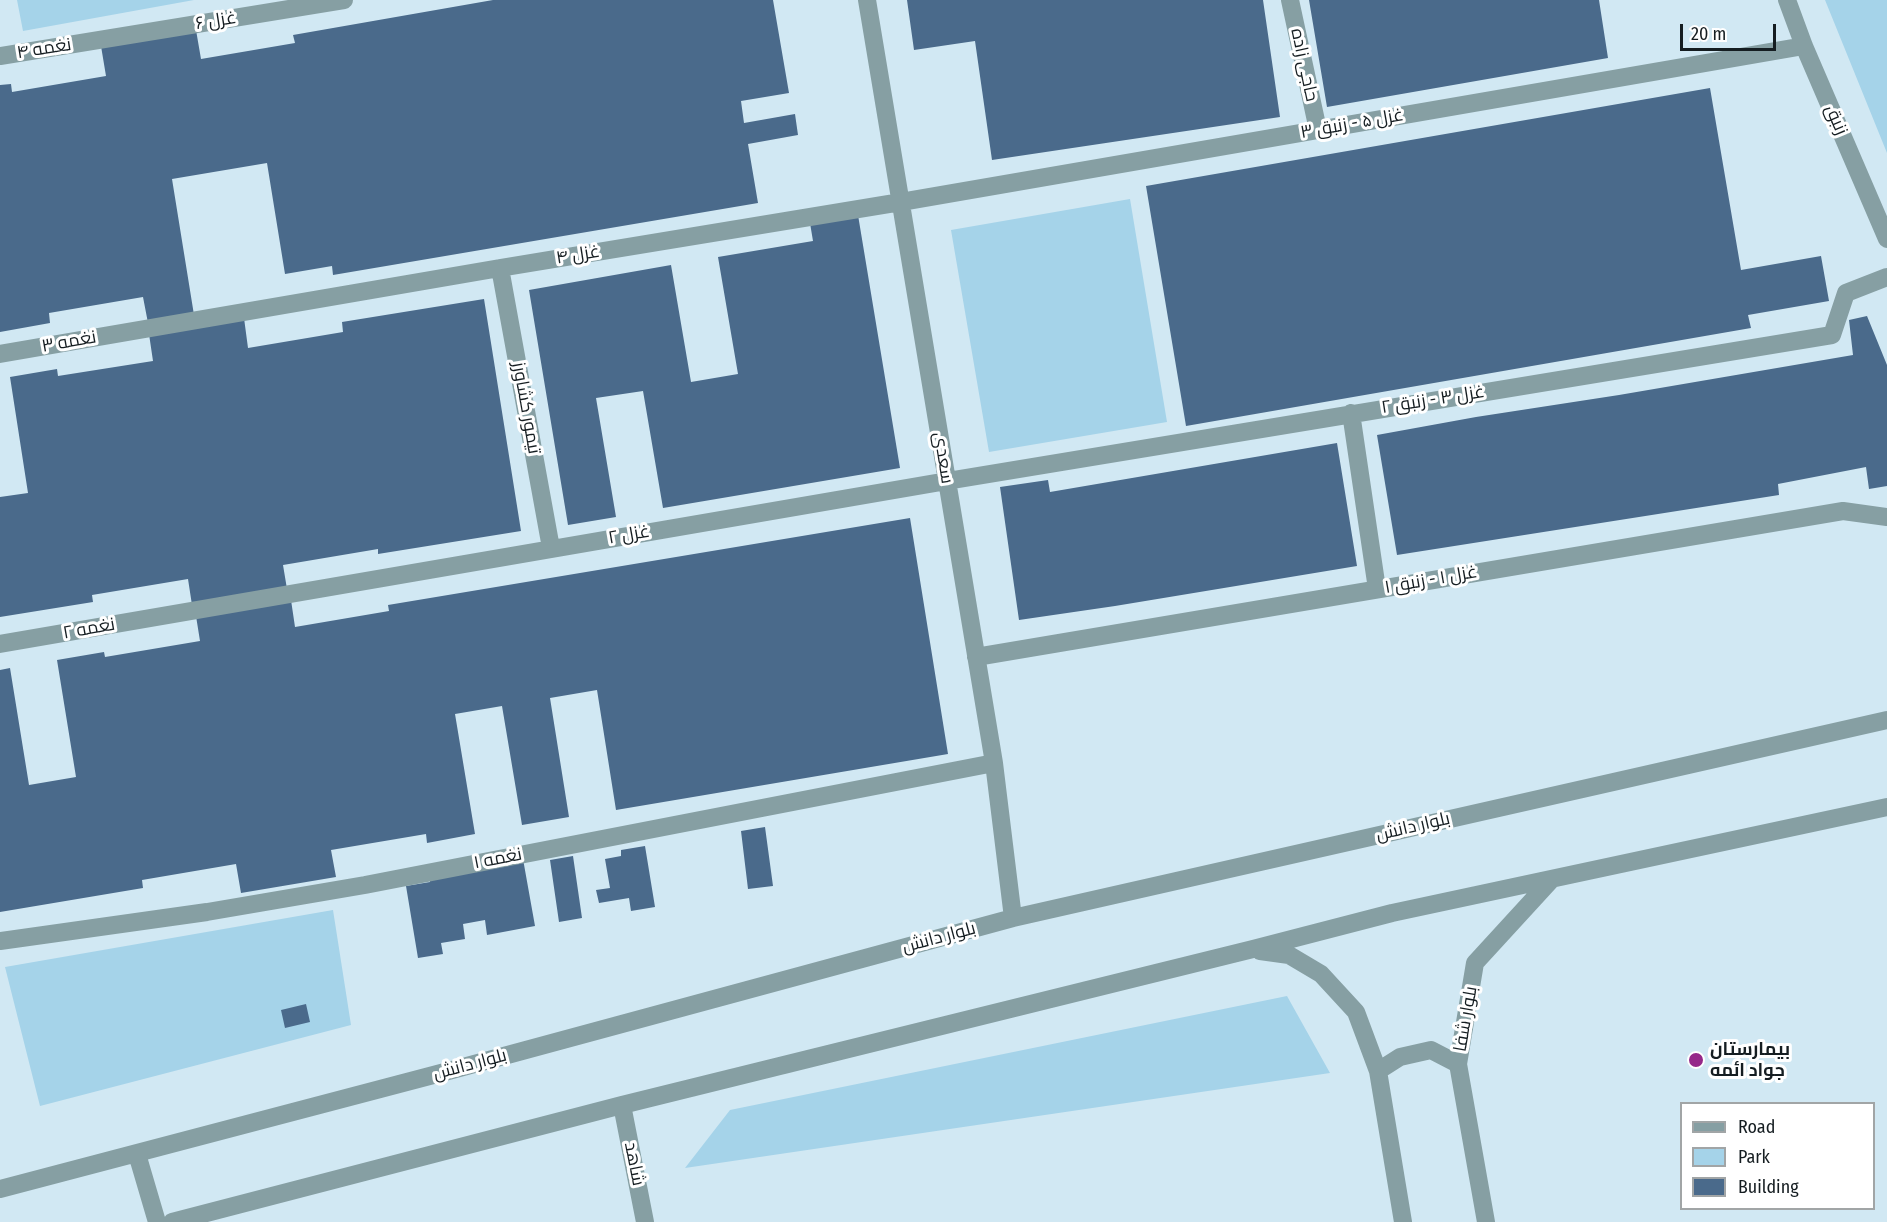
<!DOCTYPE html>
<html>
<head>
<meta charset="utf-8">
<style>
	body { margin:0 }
	#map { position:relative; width:1887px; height:1222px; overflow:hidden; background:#d1e8f3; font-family:"Fira Sans Condensed",sans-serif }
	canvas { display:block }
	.legend { position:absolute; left:1680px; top:1102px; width:195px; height:108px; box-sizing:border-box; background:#fff; border:2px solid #a1a5a6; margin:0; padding:8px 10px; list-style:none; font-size:18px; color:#151d21 }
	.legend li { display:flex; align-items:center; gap:12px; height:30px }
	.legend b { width:30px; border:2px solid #a1a5a6 }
	.scale { position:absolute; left:1680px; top:24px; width:96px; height:27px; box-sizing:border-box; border:3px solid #151d21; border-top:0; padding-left:8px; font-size:18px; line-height:21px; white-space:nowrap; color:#151d21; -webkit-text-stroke:4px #fff; paint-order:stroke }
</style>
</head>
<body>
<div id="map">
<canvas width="1887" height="1222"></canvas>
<ul class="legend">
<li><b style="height:8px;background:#869fa3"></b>Road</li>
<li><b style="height:16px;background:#a5d3e9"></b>Park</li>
<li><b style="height:16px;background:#4a6a8b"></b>Building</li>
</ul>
<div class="scale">20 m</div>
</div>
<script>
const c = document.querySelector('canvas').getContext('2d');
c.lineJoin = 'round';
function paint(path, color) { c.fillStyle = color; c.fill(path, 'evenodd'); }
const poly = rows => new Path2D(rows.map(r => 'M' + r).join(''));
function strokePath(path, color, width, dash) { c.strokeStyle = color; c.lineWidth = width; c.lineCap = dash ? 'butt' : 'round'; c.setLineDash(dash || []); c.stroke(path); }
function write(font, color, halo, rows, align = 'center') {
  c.font = font + ' "Fira Sans Condensed",Cairo,sans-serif'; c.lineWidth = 6; c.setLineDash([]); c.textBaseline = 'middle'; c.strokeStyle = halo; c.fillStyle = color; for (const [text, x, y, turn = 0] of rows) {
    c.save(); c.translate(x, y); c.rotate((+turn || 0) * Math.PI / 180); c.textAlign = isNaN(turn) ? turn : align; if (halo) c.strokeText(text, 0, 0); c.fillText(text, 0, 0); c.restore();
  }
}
paint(poly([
	[17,0,194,0,23,31],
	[1825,0,1887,0,1887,153],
	[1130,199,1167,422,989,452,951,230],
	[333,910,351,1025,40,1106,5,967],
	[1287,996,1330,1073,685,1168,730,1110]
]), '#a5d3e9');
paint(poly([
	[493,0,773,0,789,93,741,101,744,123,795,114,798,135,748,144,758,203,333,275,332,266,285,274,267,163,172,179,194,315,148,323,143,297,49,313,50,323,0,332,0,85,11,84,12,92,106,76,101,46,196,30,201,59,295,43,293,35],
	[907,0,1263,0,1280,117,992,160,975,41,914,50],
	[1309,0,1599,0,1608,58,1327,107],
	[1710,88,1741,270,1821,256,1829,301,1748,315,1751,328,1186,426,1146,186],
	[858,215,900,468,663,508,643,391,596,398,616,517,568,525,529,290,671,265,691,382,738,374,718,257,813,241,810,223],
	[484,299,521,531,378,554,378,549,283,565,287,589,192,605,188,579,92,595,93,602,0,617,0,497,28,493,10,377,57,369,58,376,153,361,149,334,244,318,248,348,343,332,342,322],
	[1867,316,1887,365,1887,486,1869,489,1866,467,1778,484,1779,495,1397,555,1377,435,1476,417,1619,395,1853,355,1849,320],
	[1337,443,1357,566,1115,606,1019,620,1000,487,1048,480,1050,492],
	[910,518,948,754,616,810,597,690,550,698,569,817,522,825,502,706,455,714,475,834,427,843,426,834,331,850,336,877,241,893,236,864,142,880,143,888,0,912,0,670,10,668,29,785,76,777,57,660,104,652,105,657,200,641,196,616,291,600,295,627,389,611,388,605],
	[765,827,773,886,748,889,741,831],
	[645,846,655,907,631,911,629,898,599,903,596,890,610,888,605,859,621,856,621,850],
	[573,856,582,918,559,922,550,860],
	[523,859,535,926,487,935,485,920,463,924,465,939,441,943,443,954,418,958,406,886,430,882,430,877],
	[306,1004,310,1022,285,1028,281,1010]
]), '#4a6a8b');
strokePath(poly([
	[867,0,994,763,1013,918],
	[1290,0,1318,130],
	[1787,0,1804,46,1887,239],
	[0,56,344,0],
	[500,268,551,548],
	[0,354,500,268,901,202,1804,46],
	[1351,413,1377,589],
	[0,644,947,481,1832,335,1846,293,1887,277],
	[976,657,1843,511,1887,517],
	[0,941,207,912,365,885,994,763],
	[1260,951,1289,955,1321,974,1356,1012,1378,1071,1403,1222],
	[1378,1071,1400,1057,1431,1050,1458,1064],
	[622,1105,645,1222],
	[137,1154,157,1222],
	[0,1189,441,1073,1013,918,1887,720],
	[172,1222,622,1105,1253,949,1392,913,1887,807],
	[1486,1222,1458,1064,1475,963,1552,879]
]), '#869fa3', 18);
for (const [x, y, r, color] of [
	[1696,1060,8,"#952889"]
]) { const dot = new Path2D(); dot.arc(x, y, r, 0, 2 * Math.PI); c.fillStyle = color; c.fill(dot); strokePath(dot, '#fff', 2); }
write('18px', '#151d21', '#fff', [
	["غزل ۶",216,21,-9],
	["نغمه ۴",44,49,-9],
	["حاجی زاده",1304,65,78],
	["زنبق",1836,120,67],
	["غزل ۵ - زنبق ۳",1352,124,-10],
	["غزل ۴",578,255,-9],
	["نغمه ۳",69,342,-10],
	["غزل ۳ - زنبق ۲",1433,400,-9],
	["تیمور کشاورز",526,408,80],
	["سعدی",943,458,81],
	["غزل ۲",629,535,-10],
	["غزل ۱ - زنبق ۱",1431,580,-10],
	["نغمه ۲",89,629,-10],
	["بلوار دانش",1413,827,-13],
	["نغمه ۱",498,859,-11],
	["بلوار دانش",939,938,-15],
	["بلوار شفا",1466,1019,-80],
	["بلوار دانش",470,1065,-15],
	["شاهد",634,1164,79]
]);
write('bold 18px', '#151d21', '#fff', [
	["بیمارستان",1710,1050],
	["جواد ائمه",1710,1071]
], 'left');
</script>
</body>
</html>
